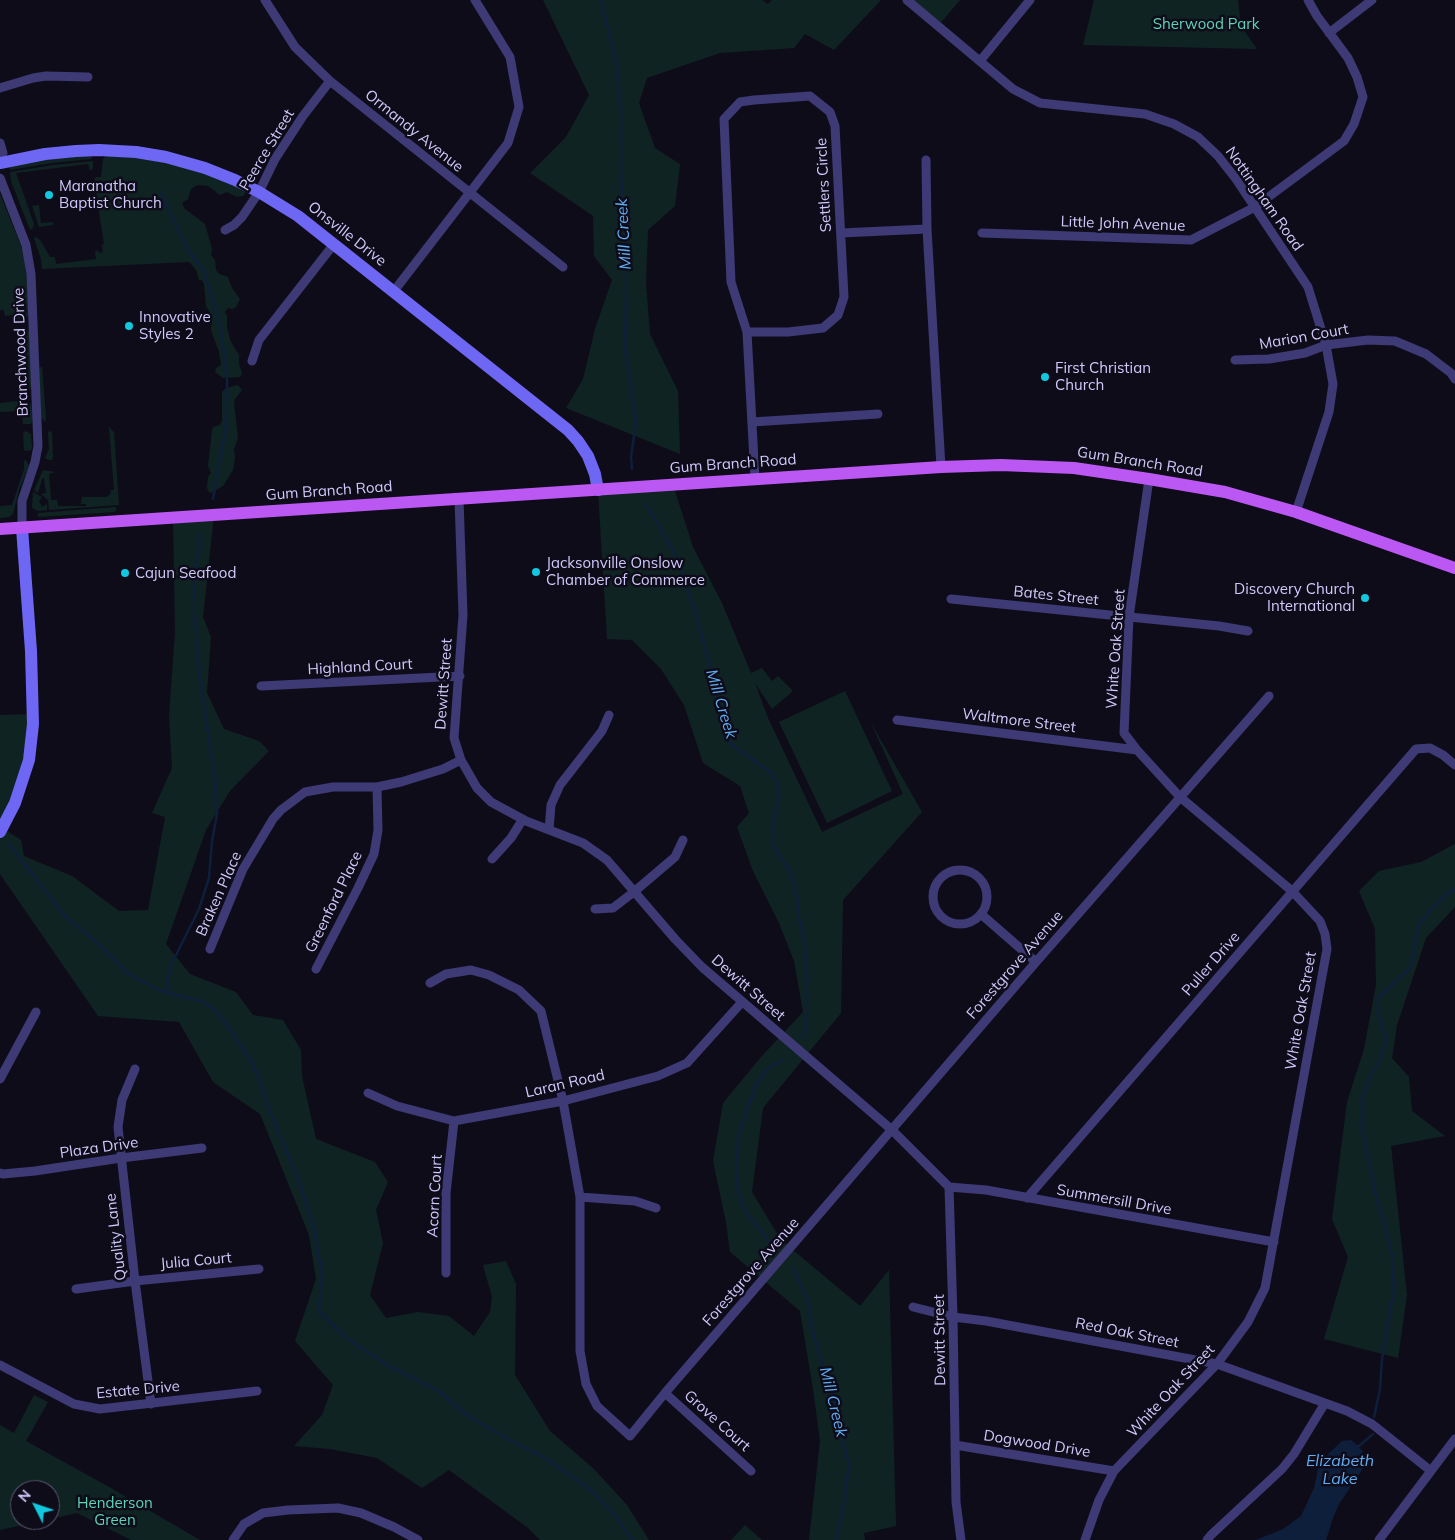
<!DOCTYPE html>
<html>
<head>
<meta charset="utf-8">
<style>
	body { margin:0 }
	#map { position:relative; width:1455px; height:1540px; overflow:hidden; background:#0f0c1a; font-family:Mulish,sans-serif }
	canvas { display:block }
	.north { position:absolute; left:10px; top:1480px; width:50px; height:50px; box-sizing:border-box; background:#0f0c1a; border:1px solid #5c5874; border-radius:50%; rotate:311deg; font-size:14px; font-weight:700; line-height:20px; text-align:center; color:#cfc9fb }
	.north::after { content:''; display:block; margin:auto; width:18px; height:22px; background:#11c8df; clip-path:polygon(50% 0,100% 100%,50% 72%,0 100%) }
</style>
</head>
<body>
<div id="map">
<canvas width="1455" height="1540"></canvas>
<div class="north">N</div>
</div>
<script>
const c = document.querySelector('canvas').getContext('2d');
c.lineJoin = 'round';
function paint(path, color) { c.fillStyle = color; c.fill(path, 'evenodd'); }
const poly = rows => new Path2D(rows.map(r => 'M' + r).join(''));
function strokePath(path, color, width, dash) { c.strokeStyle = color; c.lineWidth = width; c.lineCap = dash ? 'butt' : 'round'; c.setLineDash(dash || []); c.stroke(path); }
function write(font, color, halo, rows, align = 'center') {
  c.font = font + ' Mulish,sans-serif'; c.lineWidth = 5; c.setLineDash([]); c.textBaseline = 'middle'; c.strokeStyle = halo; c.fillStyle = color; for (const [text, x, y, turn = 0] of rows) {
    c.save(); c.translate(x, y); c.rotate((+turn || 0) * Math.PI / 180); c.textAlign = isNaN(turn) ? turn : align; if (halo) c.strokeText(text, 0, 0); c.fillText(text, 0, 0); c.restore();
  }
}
paint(poly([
	[543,0,762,0,768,4,772,0,881,0,834,50,805,34,794,48,720,53,647,78,639,103,655,148,680,164,675,206,648,230,646,283,650,334,678,391,680,454,566,408,583,379,595,329,612,280,594,256,593,216,530,173,566,137,589,95],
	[907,0,960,0,938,26],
	[1094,0,1238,0,1241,26,1257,49,1083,45],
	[107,154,184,165,246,191,244,195,242,196,237,197,227,192,220,195,208,186,197,185,191,189,188,199,182,203,184,208,205,224,212,249,211,255,215,260,216,270,219,274,228,277,232,288,240,299,236,307,232,309,228,308,225,312,227,316,227,328,231,342,239,355,239,364,242,373,240,377,223,378,215,372,216,368,221,365,219,352,211,330,212,316,206,306,204,284,202,280,199,280,196,270,189,262,42,269,41,259,34,238,36,237,40,240,50,257,55,257,56,264,96,259,95,252,98,250,99,253,103,252,102,245,104,244,94,180,96,177,101,177,103,159],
	[91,156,92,159,52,163,10,170,10,166,35,159],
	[93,161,93,168,90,171,88,164,16,173,34,224,33,228,30,230,11,181,10,172,53,165],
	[0,194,20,243,24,256,27,281,29,314,25,320,13,318,12,315,5,316,4,310,0,310],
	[39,205,41,223,53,222,53,225,39,227,32,206],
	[23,327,26,328,29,332,32,384,30,390,24,392,19,388,25,385],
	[42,366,46,418,45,422,41,417,39,369],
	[238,385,242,390,235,399,234,403,238,438,234,449,235,458,233,470,223,486,211,493,209,492,207,488,208,477,211,473,208,466,212,430,213,427,220,425,222,421,222,392,226,388],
	[25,400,31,404,33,419,31,424,23,424,22,412,21,411,0,412,0,403],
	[109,427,114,432,119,505,49,510,48,500,41,494,46,493,44,478,42,479,38,493,34,490,43,470,55,472,49,474,51,500,57,500,58,506,86,506,86,504,81,504,82,497,106,497,110,495,111,490,114,490],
	[26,431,31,434,32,448,31,450,26,451,24,450,23,433],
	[52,431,53,457,52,460,49,460,45,458,49,449,48,432],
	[24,460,27,461,29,466,19,490,13,514,9,517,0,518,0,506,12,505,24,469],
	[673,485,693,547,722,603,751,673,762,668,772,681,778,676,793,691,772,709,755,683,768,718,822,832,903,794,871,723,922,812,843,900,841,1013,763,1108,752,1192,781,1240,860,1306,889,1270,896,1526,864,1533,865,1540,809,1540,820,1441,813,1389,800,1311,730,1252,726,1222,713,1161,723,1103,761,1057,803,1012,794,961,779,923,753,871,737,827,749,813,740,786,703,763,684,705,661,669,632,640,607,639,598,490],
	[33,492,42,497,39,501,42,507,47,504,47,510,38,511,32,508],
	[115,507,117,509,114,512,38,517,38,513],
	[214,515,203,617,211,637,207,693,224,729,259,741,269,751,230,791,206,830,166,944,190,974,236,992,253,1015,283,1020,301,1050,302,1076,316,1139,375,1162,388,1182,376,1210,383,1243,370,1295,386,1318,418,1312,449,1316,474,1336,490,1312,492,1297,483,1265,506,1261,516,1284,515,1375,550,1431,594,1469,627,1505,649,1540,540,1540,528,1528,449,1470,422,1488,377,1458,330,1449,294,1446,322,1415,333,1385,295,1341,316,1279,309,1235,260,1114,213,1082,179,1022,98,1016,0,874,0,715,34,714,33,724,2,828,21,840,24,856,72,876,119,911,148,910,165,817,152,813,172,768,169,716,175,632,173,518],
	[845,691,892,791,827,823,779,722],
	[1455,844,1455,907,1426,938,1397,1025,1392,1058,1409,1077,1412,1111,1445,1136,1391,1146,1407,1295,1398,1358,1324,1339,1348,1257,1332,1219,1347,1102,1364,1049,1376,985,1375,929,1359,891,1379,871,1421,862],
	[34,1395,48,1402,26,1441,111,1488,200,1540,131,1540,77,1513,50,1519,50,1490,20,1490,20,1520,46,1520,0,1530,0,1425,14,1433],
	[745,1525,762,1540,731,1540]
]), '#102323');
paint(poly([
	[1351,1440,1362,1450,1366,1459,1366,1464,1339,1504,1333,1518,1326,1540,1256,1540,1283,1529,1301,1516,1314,1488,1318,1469,1324,1458,1342,1441]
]), '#0e1f3c');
strokePath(poly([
	[601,0,616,62,620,100,621,136,620,167,627,262,625,349,636,422,631,457,632,469],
	[160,192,188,250,204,272,221,328,227,380,227,411,225,432,213,499],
	[646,504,673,550,680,567,698,621,713,676,724,729,731,744,770,772,777,782,779,799,774,816,772,840,774,847,789,870,793,880,797,898,799,919,803,933,807,975,806,1027,802,1038],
	[8,843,65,916,97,943,129,974,161,991,204,1002,215,1010,234,1034,239,1044,251,1061,260,1081,268,1107,298,1179,314,1228,322,1275,319,1308,320,1312,345,1337,387,1365,437,1390,467,1415,508,1439,541,1456,573,1477,596,1495,612,1512,632,1540],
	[169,993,167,980,172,963,199,909,209,878,212,841,217,814,215,779,200,680,195,619,194,576,201,534],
	[773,1247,746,1212,742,1204,737,1186,736,1162,739,1135,755,1087,768,1068,783,1060],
	[793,1268,807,1299,813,1332,826,1378,831,1388,847,1457,849,1466,844,1502,836,1540],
	[1374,1417,1380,1389,1382,1359,1394,1288,1392,1255,1386,1229,1379,1209,1364,1140,1362,1125,1362,1101,1367,1083,1380,1059,1386,1041,1378,1012,1379,997,1409,969,1412,963,1418,926,1429,912,1448,893,1455,889],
	[1356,1446,1359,1446,1373,1434]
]), '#0e1f3c', 2.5);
strokePath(poly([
	[265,0,295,47,330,81,563,267],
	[907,0,1013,89,1040,103,1145,114,1174,124,1198,137,1218,156,1236,179,1308,287,1326,345,1333,384,1329,412,1296,512],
	[1329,33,1372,0],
	[980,61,1030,0],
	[0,88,33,78,46,76,88,77],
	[0,143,3,153,0,158],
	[926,160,927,229,941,467],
	[0,178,26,245,31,274,38,446,35,462,22,501,22,528],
	[225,230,234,225,242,217,259,192,275,159,303,116,330,81],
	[841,233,927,229],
	[982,233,1191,240,1255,207,1344,141,1354,124,1363,97,1357,77,1348,58,1317,16,1308,0],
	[394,291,508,143,519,107,510,57,475,0],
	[747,332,788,332,823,328,838,315,844,297,835,126,830,112,810,96,754,100,740,102,724,119,731,282,747,332,755,479],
	[1235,360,1269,359,1305,353,1326,345,1368,340,1395,341,1426,354,1451,373,1455,379],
	[252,361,259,340,334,244],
	[752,422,878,414],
	[459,499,463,615,454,738,461,760,477,788,491,802,526,821,583,843,607,860,675,939,702,967,892,1130,949,1187,953,1317,956,1502,961,1540],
	[951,599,1219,626,1248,631],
	[261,686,460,676],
	[897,720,1137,750],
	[549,830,551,805,560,785,602,731,609,715],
	[492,859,511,838,523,819],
	'933 897a27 27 0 1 1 54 0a27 27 0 1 1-54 0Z',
	[595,909,613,908,635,891,675,857,683,840],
	[982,915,1036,962],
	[210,949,243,869,273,819,281,810,305,792,333,787,377,787,401,782,443,769,461,760],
	[316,969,358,888,374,854,378,830,377,787],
	[430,983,446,974,471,970,489,975,519,990,541,1011,563,1101,580,1197,580,1351,586,1384,597,1406,630,1436,665,1393,1036,962,1269,696],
	[135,1069,122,1100,118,1127,135,1281,151,1404],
	[0,1079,36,1012],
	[368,1093,397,1106,454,1121,563,1101,658,1076,687,1063,742,1002],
	[0,1173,3,1174,35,1171,121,1158,202,1148],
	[949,1187,986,1190,1274,1242],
	[580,1197,635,1201,656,1208],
	[1027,1198,1416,749,1430,748,1443,755,1455,765],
	[446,1273,446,1193,454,1121],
	[76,1289,135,1281,259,1269],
	[913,1307,953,1317,986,1321,1217,1364,1347,1411,1372,1424,1431,1471],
	[0,1365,74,1404,100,1409,257,1391],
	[665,1393,751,1471],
	[955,1445,1114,1471],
	[233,1540,244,1524,263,1513,288,1510,338,1508,361,1513,394,1527,418,1540],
	[1085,1540,1099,1500,1114,1471,1217,1364,1248,1322,1265,1288,1327,949,1325,934,1320,921,1292,891,1180,797,1137,750,1124,733,1129,617,1149,479],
	[1207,1540,1211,1535,1282,1469,1294,1454,1325,1403],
	[1379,1540,1455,1439]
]), '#3d3a76', 9);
strokePath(poly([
	[0,163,45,154,76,151,99,150,136,152,166,157,205,168,235,180,259,192,298,216,568,430,578,441,588,456,595,474,598,490],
	[0,832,15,803,29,760,33,724,31,651,22,528]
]), '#6d67f4', 12);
strokePath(poly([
	[0,529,941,467,1001,465,1074,468,1149,479,1225,492,1296,512,1455,568]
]), '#bb58f3', 12);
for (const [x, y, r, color] of [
	[49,195,5,"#11c8df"],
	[129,326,5,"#11c8df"],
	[1045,377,5,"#11c8df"],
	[536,572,5,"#11c8df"],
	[125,573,5,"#11c8df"],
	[1365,598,5,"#11c8df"]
]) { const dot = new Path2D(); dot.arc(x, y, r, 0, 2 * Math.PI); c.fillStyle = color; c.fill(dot); strokePath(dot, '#0f0c1a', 2); }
write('15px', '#5cd4b8', '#0f0c1a', [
	["Sherwood Park",1206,24],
	["Henderson",115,1503],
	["Green",115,1520]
]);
write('15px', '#cfc9fb', '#0f0c1a', [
	["Ormandy Avenue",414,131,39],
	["Peerce Street",267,150,-59],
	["Settlers Circle",824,185,-93],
	["Nottingham Road",1264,199,55],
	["Little John Avenue",1123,224,2],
	["Onsville Drive",347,234,38],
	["Marion Court",1304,337,-10],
	["Branchwood Drive",21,352,-92],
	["Gum Branch Road",1140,462,9],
	["Gum Branch Road",733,464,-4],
	["Gum Branch Road",329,491,-4],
	["Bates Street",1056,596,6],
	["White Oak Street",1116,649,-86],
	["Highland Court",360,667,-3],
	["Dewitt Street",444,684,-86],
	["Waltmore Street",1019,721,7],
	["Braken Place",219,894,-66],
	["Greenford Place",334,902,-64],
	["Puller Drive",1211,964,-49],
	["Forestgrove Avenue",1015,965,-49],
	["Dewitt Street",748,988,41],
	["White Oak Street",1301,1011,-80],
	["Laran Road",565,1084,-13],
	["Plaza Drive",99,1148,-8],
	["Acorn Court",435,1196,-87],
	["Summersill Drive",1114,1200,10],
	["Quality Lane",116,1237,-97],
	["Julia Court",196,1261,-5],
	["Forestgrove Avenue",751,1272,-49],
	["Red Oak Street",1127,1333,11],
	["Dewitt Street",940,1340,-91],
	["Estate Drive",138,1390,-5],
	["White Oak Street",1171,1391,-47],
	["Grove Court",717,1421,42],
	["Dogwood Drive",1037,1444,9]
]);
write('15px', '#cfc9fb', '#0f0c1a', [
	["Maranatha",59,186],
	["Baptist Church",59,203],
	["Innovative",139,317],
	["Styles 2",139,334],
	["First Christian",1055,368],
	["Church",1055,385],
	["Jacksonville Onslow",546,563],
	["Chamber of Commerce",546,580],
	["Cajun Seafood",135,573],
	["Discovery Church",1355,589,"right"],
	["International",1355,606,"right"]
], 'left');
write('italic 16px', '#5fadf3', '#0f0c1a', [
	["Mill Creek",624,234,-93],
	["Mill Creek",721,704,73],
	["Mill Creek",833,1402,76],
	["Elizabeth",1340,1461],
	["Lake",1340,1479]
]);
</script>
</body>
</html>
